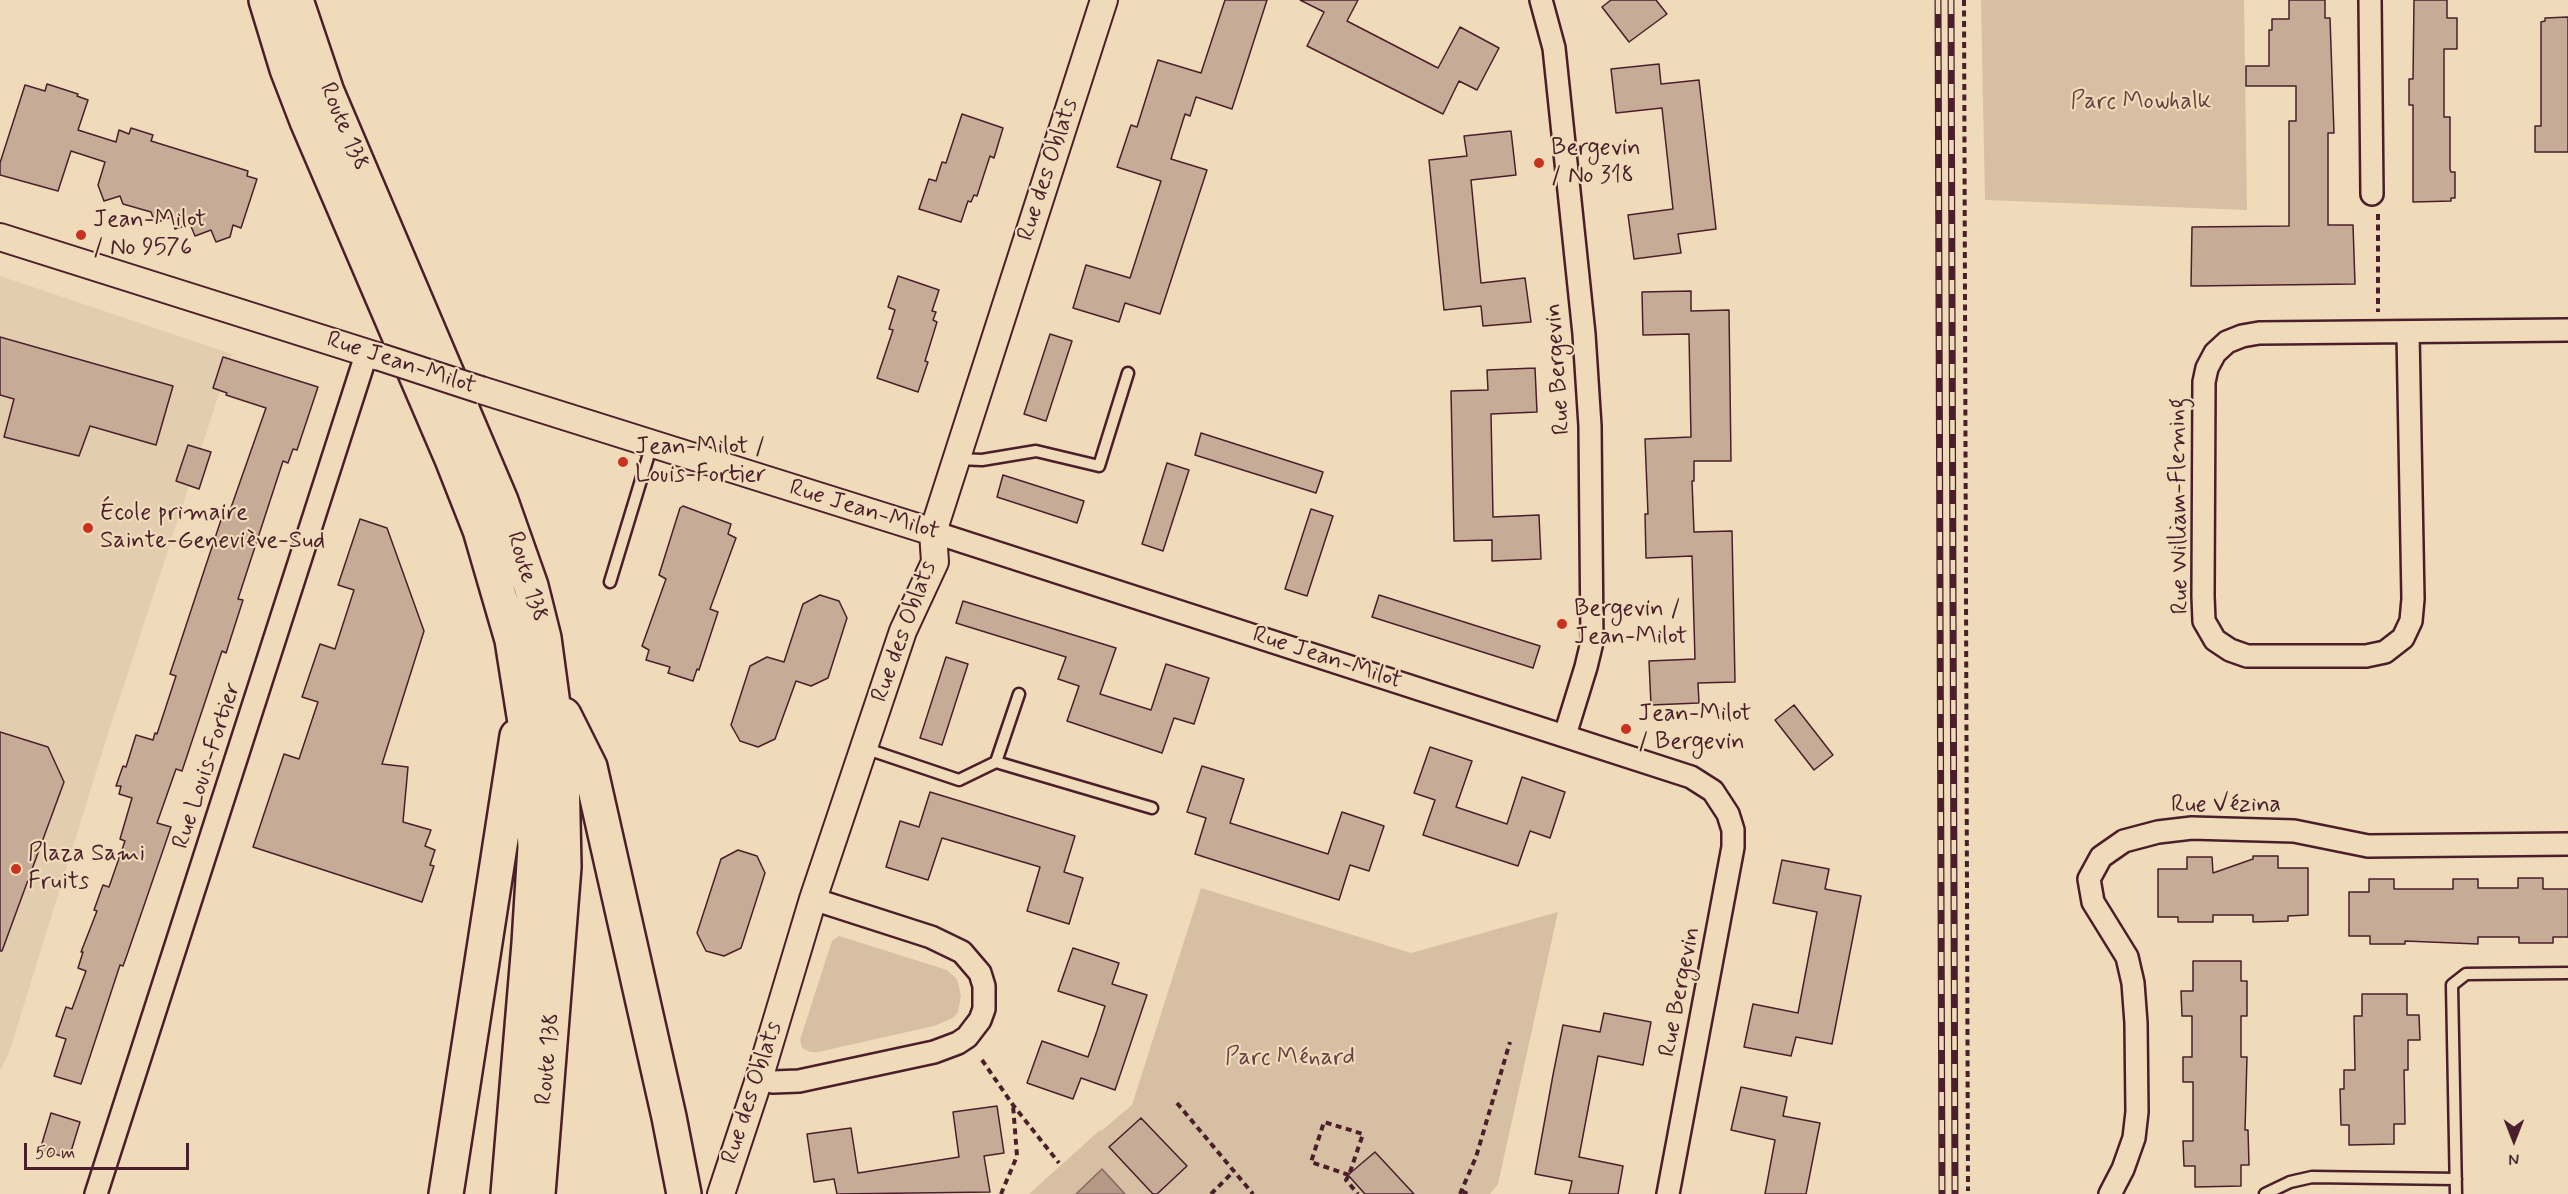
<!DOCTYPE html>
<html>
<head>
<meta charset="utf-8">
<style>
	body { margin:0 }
	#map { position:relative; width:2568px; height:1194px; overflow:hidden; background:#efdbb9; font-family:Mynerve,sans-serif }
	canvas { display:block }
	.north { position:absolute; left:2484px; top:1110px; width:60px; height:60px; -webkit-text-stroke:4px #efdbb9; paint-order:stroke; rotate:180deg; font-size:16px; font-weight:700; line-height:24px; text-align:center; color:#4a1f2b }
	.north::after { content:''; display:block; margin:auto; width:21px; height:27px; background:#4a1f2b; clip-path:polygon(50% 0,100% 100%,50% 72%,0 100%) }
	.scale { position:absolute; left:24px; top:1143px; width:165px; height:27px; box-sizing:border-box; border:3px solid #4a1f2b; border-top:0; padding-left:8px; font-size:18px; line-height:21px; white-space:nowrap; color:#4a1f2b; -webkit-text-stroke:4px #efdbb9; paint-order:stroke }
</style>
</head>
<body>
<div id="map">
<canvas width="2568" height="1194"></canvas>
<div class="north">N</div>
<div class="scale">50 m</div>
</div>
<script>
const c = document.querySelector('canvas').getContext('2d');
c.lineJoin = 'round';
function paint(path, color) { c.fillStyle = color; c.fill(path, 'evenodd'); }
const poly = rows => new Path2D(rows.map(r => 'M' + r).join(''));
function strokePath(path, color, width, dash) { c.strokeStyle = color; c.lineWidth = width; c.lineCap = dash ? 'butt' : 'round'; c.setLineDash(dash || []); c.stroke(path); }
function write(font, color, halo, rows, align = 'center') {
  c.font = font + ' Mynerve,sans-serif'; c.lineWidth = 4.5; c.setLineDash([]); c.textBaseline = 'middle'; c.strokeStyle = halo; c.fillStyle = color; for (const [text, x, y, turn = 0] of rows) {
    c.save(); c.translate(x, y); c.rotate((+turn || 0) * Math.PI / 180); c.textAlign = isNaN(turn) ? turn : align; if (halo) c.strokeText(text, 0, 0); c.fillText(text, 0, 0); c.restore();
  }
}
paint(poly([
	[0,276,232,354,107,737,9,1053,0,1071]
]), '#e3cdaf');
paint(poly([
	[1981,0,2244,0,2247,210,1985,200],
	[1201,888,1411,953,1558,912,1498,1184,1490,1194,1029,1194,1100,1130,1101,1131,1132,1105],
	[839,936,947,970,957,979,961,995,958,1012,953,1018,934,1026,818,1052,810,1052,802,1048,800,1040,829,950,832,941]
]), '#d7bfa4');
const water = poly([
	[1102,1169,1125,1194,1076,1194,1102,1169]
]);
paint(water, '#b59886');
strokePath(water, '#8a6862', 1.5);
const building = poly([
	[1225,0,1267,0,1232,109,1196,97,1190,116,1185,114,1171,159,1207,170,1160,314,1125,303,1119,322,1073,308,1086,265,1130,278,1161,181,1117,167,1131,125,1137,127,1158,60,1201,73,1225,0],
	[1300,0,1358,0,1347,21,1438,68,1460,27,1499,48,1477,90,1459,81,1443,114,1307,46,1324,12,1300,0],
	[1611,0,1656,0,1667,14,1629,42,1602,7,1611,0],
	[2289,0,2325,0,2325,18,2330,18,2334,133,2328,133,2328,225,2353,225,2355,284,2191,286,2192,227,2289,226,2289,121,2296,121,2296,86,2246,86,2246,66,2269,66,2269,30,2272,30,2272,19,2289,19,2289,0],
	[2414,0,2447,0,2447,18,2457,18,2457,49,2444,49,2444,117,2450,117,2450,169,2451,172,2455,172,2455,198,2451,198,2451,201,2413,202,2413,105,2409,105,2409,79,2413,79,2414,0],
	[2568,17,2568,152,2535,152,2535,126,2541,126,2541,22,2545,21,2545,18,2568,17],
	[1659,64,1661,84,1699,80,1716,229,1678,234,1681,253,1634,259,1628,215,1673,209,1662,108,1616,113,1611,69,1659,64],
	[47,84,78,94,77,96,88,100,78,130,116,142,119,130,129,134,131,128,153,135,151,141,248,171,247,176,257,179,241,228,233,225,230,237,216,242,211,230,195,236,190,224,175,229,171,217,155,223,151,212,123,204,120,196,104,201,98,185,105,162,71,151,58,191,0,175,0,163,25,85,45,91,47,84],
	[962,114,1003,128,994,158,990,156,977,196,974,195,971,202,968,201,961,222,919,209,929,179,936,181,942,162,946,163,962,114],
	[1511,131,1516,175,1471,180,1481,283,1525,278,1531,322,1483,326,1481,306,1444,310,1429,160,1467,156,1464,136,1511,131],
	[898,276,939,290,932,311,936,312,933,320,937,322,925,361,928,362,918,392,877,378,893,330,889,329,895,310,888,307,898,276],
	[1691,291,1691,311,1729,310,1731,461,1694,461,1694,481,1692,481,1694,532,1732,531,1735,682,1698,683,1699,703,1651,705,1649,661,1695,659,1692,556,1646,558,1645,514,1648,514,1645,439,1691,437,1689,334,1643,335,1642,292,1691,291],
	[1050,334,1072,341,1046,421,1024,414,1050,334],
	[0,337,173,386,156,445,90,426,79,456,4,437,14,399,0,395,0,337],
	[223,357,318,387,297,450,293,449,288,463,283,461,238,599,243,600,226,653,222,651,182,771,176,769,157,823,171,827,127,955,123,966,120,965,81,1084,54,1076,66,1039,56,1036,66,1007,72,1009,86,971,78,968,83,952,81,952,97,911,94,910,103,885,109,887,125,841,120,839,132,798,119,794,121,786,116,786,123,766,126,767,136,735,153,740,155,733,157,734,176,676,170,674,207,562,222,517,227,519,266,408,226,395,227,393,213,388,223,357],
	[1535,368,1537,412,1491,414,1493,517,1539,515,1541,559,1492,561,1492,540,1454,541,1451,391,1488,390,1487,370,1535,368],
	[1201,433,1323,472,1316,493,1195,455,1201,433],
	[188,445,211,452,199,489,176,481,188,445],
	[1167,463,1189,470,1163,551,1142,544,1167,463],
	[1003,475,1084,501,1077,523,997,497,1003,475],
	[683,506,731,524,728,534,736,538,710,609,718,612,699,670,697,669,693,681,668,673,670,667,646,660,649,650,642,646,666,579,659,575,680,508,683,506],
	[1311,509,1333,516,1307,596,1285,589,1311,509],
	[360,519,387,528,424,631,382,764,408,767,403,822,431,830,425,846,435,850,430,865,434,866,422,902,253,847,284,754,299,759,318,702,302,697,320,644,335,649,354,590,338,585,360,519],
	[820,595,839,601,847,618,828,678,811,686,796,681,775,739,758,747,740,741,731,725,750,666,767,657,784,662,803,604,820,595],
	[1379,595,1540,646,1533,668,1372,617,1379,595],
	[963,601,1116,648,1100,694,1151,710,1166,664,1209,678,1194,724,1174,718,1162,753,1067,721,1079,686,1058,679,1066,657,956,623,963,601],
	[946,657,968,664,942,745,920,738,946,657],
	[1794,705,1833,755,1814,770,1775,720,1794,705],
	[0,732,48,747,64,782,2,951,0,951,0,732],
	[1430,747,1472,761,1456,807,1507,824,1522,777,1565,792,1550,838,1530,831,1518,866,1423,835,1435,800,1414,793,1430,747],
	[1202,766,1244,779,1230,823,1328,854,1342,812,1384,826,1369,871,1350,865,1339,900,1195,854,1206,818,1187,812,1202,766],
	[930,792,1075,836,1064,872,1083,878,1069,924,1027,911,1040,867,942,838,928,880,886,867,900,821,919,827,930,792],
	[738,850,757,856,765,873,741,948,724,956,706,951,697,933,721,859,738,850],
	[2253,856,2278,856,2278,868,2308,868,2308,915,2288,916,2288,921,2253,922,2253,915,2213,915,2213,922,2178,922,2178,917,2158,917,2158,869,2187,869,2187,857,2212,857,2213,873,2253,859,2253,856],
	[1782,860,1829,869,1825,889,1861,896,1832,1044,1796,1037,1791,1056,1744,1047,1753,1004,1798,1013,1817,912,1773,903,1782,860],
	[2518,878,2543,878,2543,889,2568,889,2568,937,2553,937,2553,943,2519,943,2519,937,2478,937,2478,944,2405,941,2405,944,2370,944,2370,936,2349,936,2349,892,2369,892,2369,879,2394,879,2394,889,2453,889,2453,879,2478,879,2478,888,2518,888,2518,878],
	[1073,948,1119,963,1112,984,1147,995,1115,1090,1081,1078,1073,1099,1027,1083,1042,1041,1088,1057,1097,1031,1105,1006,1058,991,1073,948],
	[2193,961,2241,961,2241,981,2247,981,2247,1016,2241,1016,2241,1057,2247,1057,2245,1130,2248,1130,2249,1165,2241,1165,2241,1186,2195,1187,2195,1166,2184,1166,2183,1141,2193,1141,2193,1082,2183,1082,2183,1057,2192,1057,2192,1016,2182,1016,2181,991,2193,991,2193,961],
	[2362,994,2407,994,2407,1015,2419,1015,2420,1040,2408,1040,2408,1070,2404,1070,2405,1124,2394,1124,2394,1144,2349,1145,2349,1125,2341,1125,2340,1089,2344,1089,2344,1070,2355,1070,2354,1016,2362,1016,2362,994],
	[1604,1013,1651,1022,1643,1065,1598,1056,1579,1157,1623,1166,1618,1194,1569,1194,1572,1181,1535,1174,1553,1075,1563,1025,1600,1032,1604,1013],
	[1741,1087,1787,1097,1783,1116,1820,1123,1806,1194,1765,1194,1775,1140,1731,1130,1741,1087],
	[997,1106,1004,1153,984,1156,990,1192,837,1194,834,1179,814,1182,807,1134,851,1128,858,1173,959,1157,953,1112,997,1106],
	[51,1113,80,1122,69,1158,40,1150,51,1113],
	[1141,1118,1187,1166,1157,1194,1153,1194,1109,1147,1141,1118],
	[1375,1152,1414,1194,1365,1194,1348,1175,1375,1152]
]);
paint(building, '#c6ac97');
strokePath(building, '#4a1f2b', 1.5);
const service = poly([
	[957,459,982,460,1036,451,1099,466,1128,373],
	[610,582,652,444],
	[864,748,959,780,996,762,1019,694],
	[996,762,1152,808],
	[2265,1194,2290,1182,2312,1177,2456,1179],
	[2456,1194,2452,985,2466,974,2568,973]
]);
const minor = poly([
	[1541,0,1554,48,1584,334,1590,426,1592,642,1586,667,1565,735],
	[2370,0,2372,194],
	[2408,333,2413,599,2411,621,2403,638,2385,652,2366,656,2247,656,2230,650,2215,640,2204,621,2203,596,2204,382,2207,368,2215,353,2227,342,2242,336,2259,333,2568,330],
	[933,532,1691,777,1713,791,1728,814,1733,830,1733,847,1668,1194],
	[759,1079,773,1082,799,1081,934,1052,958,1043,967,1037,980,1020,984,1009,984,986,980,973,962,952,931,937,813,899],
	[96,1194,367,352],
	[2110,1194,2123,1169,2134,1138,2137,1112,2136,1023,2133,983,2127,957,2093,902,2089,879,2101,857,2124,841,2158,832,2192,828,2294,831,2368,846,2568,844]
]);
const tertiary = poly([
	[0,237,380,357],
	[481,390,933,532],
	[721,1194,759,1079,813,899,903,631,935,562,933,532,1104,0]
]);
const trunk = poly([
	[266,0,287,69,307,121,452,459,480,530,512,640,530,754,535,847,529,943,508,1194],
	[296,0,327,92,501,501,531,586,544,638,562,771,564,867,538,1194],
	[564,715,590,767,669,1117,684,1194],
	[446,1194,517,736]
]);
strokePath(service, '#4a1f2b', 15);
strokePath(minor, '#4a1f2b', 26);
strokePath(tertiary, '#4a1f2b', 30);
strokePath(trunk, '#4a1f2b', 38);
strokePath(poly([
	[1964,0,1968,1191],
	[2378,214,2378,312],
	[982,1060,1013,1105,1059,1163],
	[1177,1103,1253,1194],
	[1349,1175,1311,1162,1324,1122,1363,1134,1349,1175,1346,1180,1358,1194],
	[1462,1191,1468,1194],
	[1001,1194,1017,1156,1013,1105],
	[1211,1194,1233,1172],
	[1460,1194,1476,1157,1510,1042]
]), '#4a1f2b', 4, [6, 4.5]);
strokePath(service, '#efdbb9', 10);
strokePath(minor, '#efdbb9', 21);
strokePath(tertiary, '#efdbb9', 26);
strokePath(trunk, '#efdbb9', 33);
const rail = poly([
	[1938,0,1942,1194],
	[1951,0,1955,1194]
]);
strokePath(rail, '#4a1f2b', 7);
strokePath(rail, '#efdbb9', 4.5, [14]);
const tertiaryBridge = poly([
	[380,357,481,390]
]);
strokePath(tertiaryBridge, '#4a1f2b', 30, []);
strokePath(tertiaryBridge, '#efdbb9', 26);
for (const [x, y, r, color] of [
	[1539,163,6,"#c8321e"],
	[81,235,6,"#c8321e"],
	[623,462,6,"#c8321e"],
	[88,528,6,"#c8321e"],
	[1562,624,6,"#c8321e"],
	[1626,729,6,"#c8321e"],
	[16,869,6,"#c8321e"]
]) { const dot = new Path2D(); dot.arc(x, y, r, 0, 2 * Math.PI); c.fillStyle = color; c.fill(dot); strokePath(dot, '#efdbb9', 2); }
write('24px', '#663f43', '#efdbb9', [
	["Parc Mowhalk",2141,103],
	["Parc Ménard",1290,1059]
]);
write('24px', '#4a1f2b', '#efdbb9', [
	["Route 138",343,127,67],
	["Rue des Oblats",1049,170,-72],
	["Rue Jean-Milot",401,364,18],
	["Rue Bergevin",1559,369,-94],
	["Rue William-Fleming",2180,506,-91],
	["Rue Jean-Milot",864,511,17],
	["Route 138",526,577,73],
	["Rue des Oblats",905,632,-70],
	["Rue Jean-Milot",1327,659,18],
	["Rue Louis-Fortier",208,766,-72],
	["Rue Vézina",2226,806],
	["Rue Bergevin",1681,992,-79],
	["Route 138",549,1059,-85],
	["Rue des Oblats",753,1093,-72]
]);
write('24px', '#4a1f2b', '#efdbb9', [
	["Bergevin",1551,149],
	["/ No 318",1551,177],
	["Jean-Milot",93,221],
	["/ No 9576",93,249],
	["Jean-Milot /",635,448],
	["Louis-Fortier",635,476],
	["École primaire",100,514],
	["Sainte-Geneviève-Sud",100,542],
	["Bergevin /",1574,610],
	["Jean-Milot",1574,638],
	["Jean-Milot",1638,715],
	["/ Bergevin",1638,743],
	["Plaza Sami",28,855],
	["Fruits",28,883]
], 'left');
</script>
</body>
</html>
